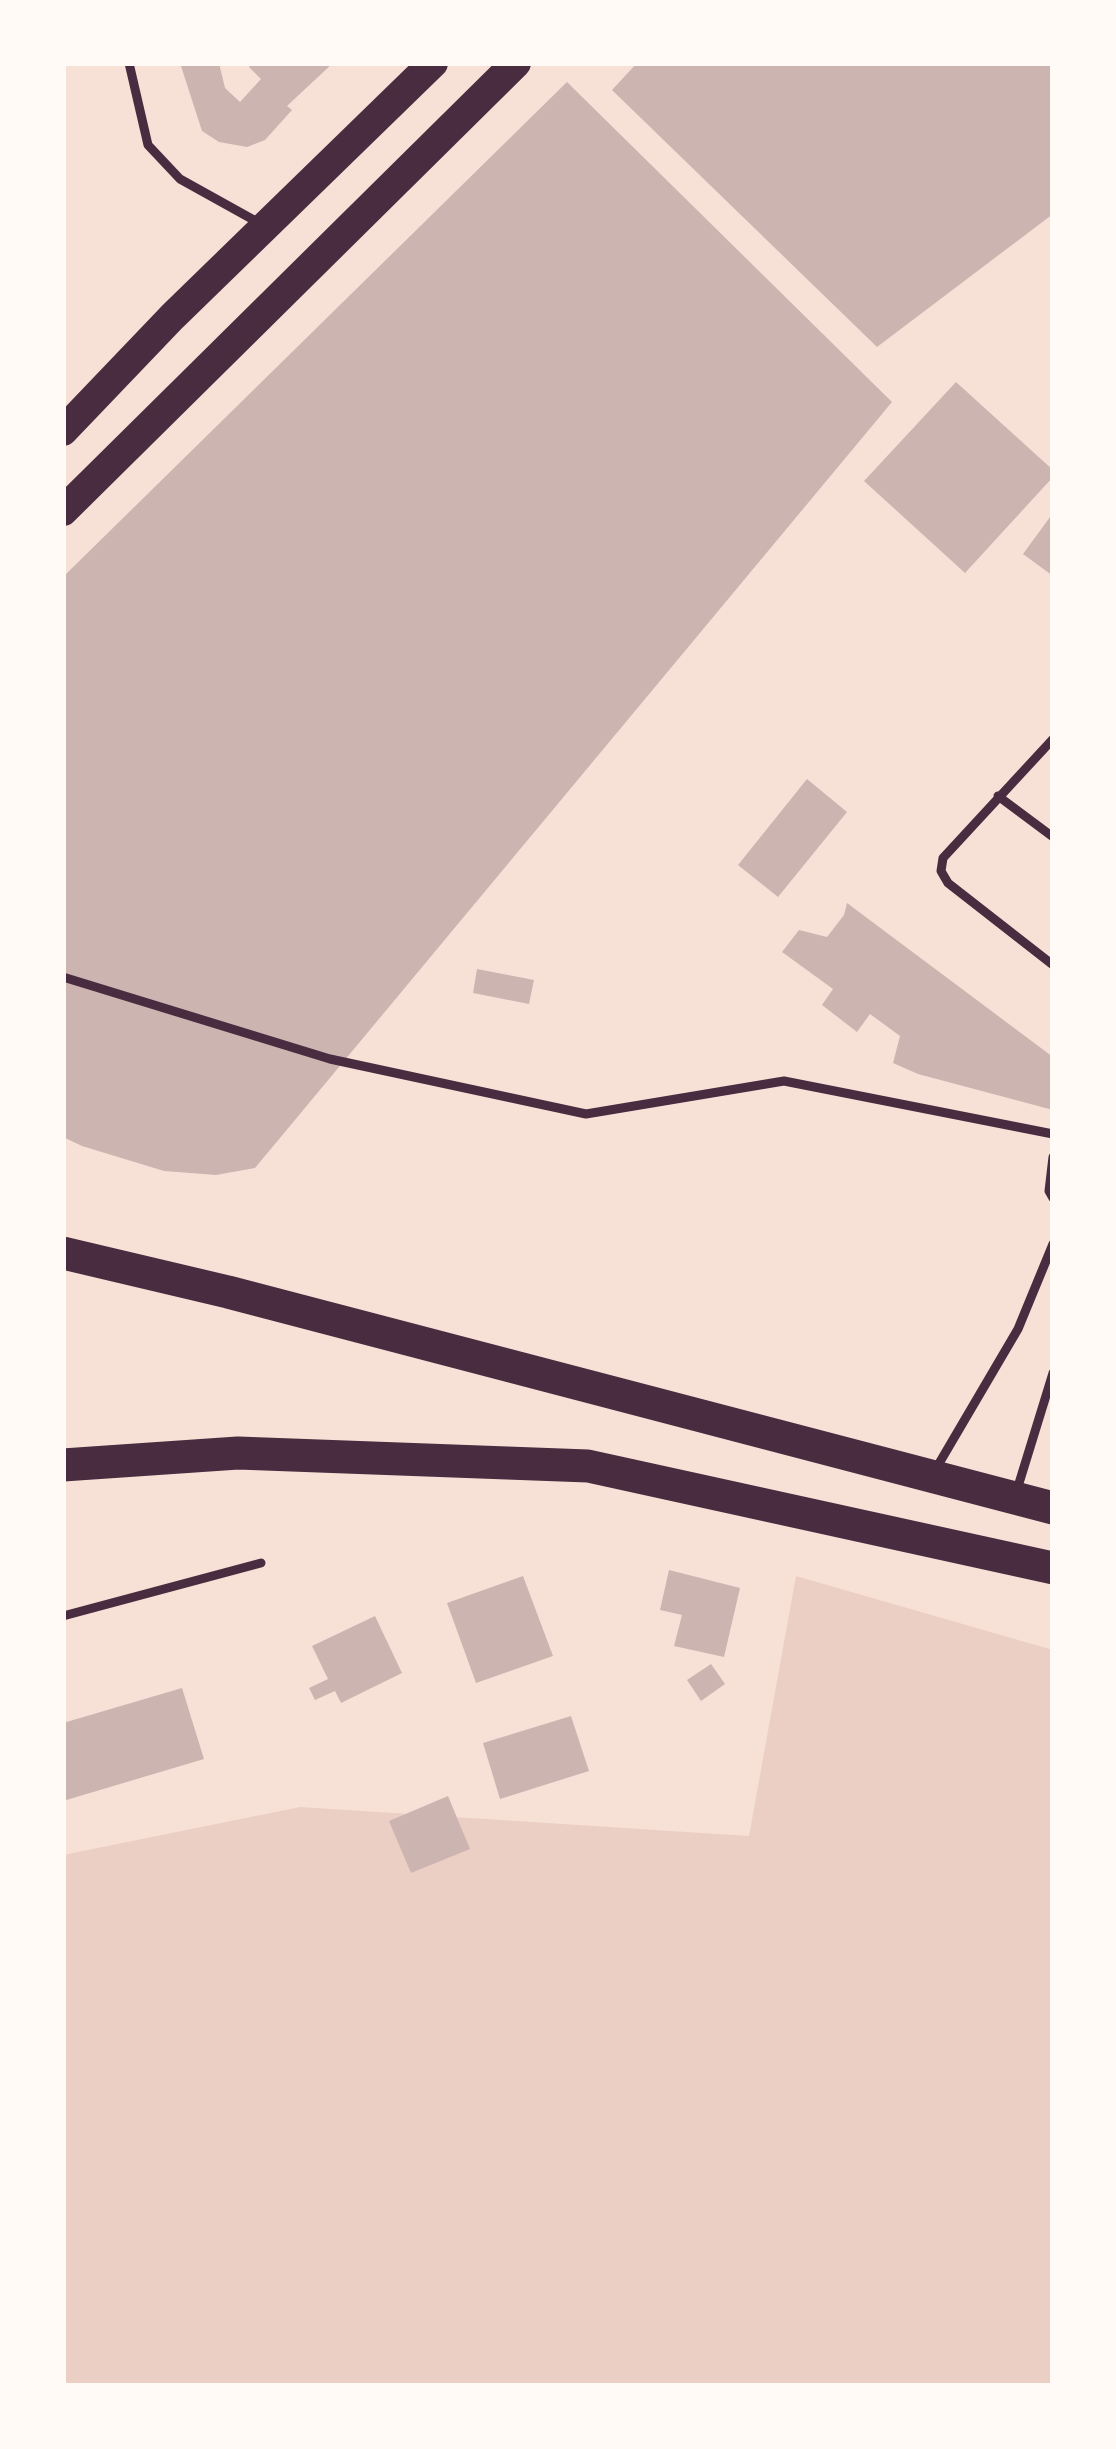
<!DOCTYPE html>
<html>
<head>
<meta charset="utf-8">
<style>
	body { margin:0 }
	#map { position:relative; width:1116px; height:2449px; overflow:hidden; background:#f7e1d7; font-family:Poppins,sans-serif }
	canvas { display:block }
	.frame { position:absolute; inset:0; border:66px solid #fffaf5; pointer-events:none }
</style>
</head>
<body>
<div id="map">
<canvas width="1116" height="2449"></canvas>
<div class="frame"></div>
</div>
<script>
const c = document.querySelector('canvas').getContext('2d');
c.lineJoin = 'round';
function paint(path, color) { c.fillStyle = color; c.fill(path, 'evenodd'); }
const poly = rows => new Path2D(rows.map(r => 'M' + r).join(''));
function strokePath(path, color, width, dash) { c.strokeStyle = color; c.lineWidth = width; c.lineCap = dash ? 'butt' : 'round'; c.setLineDash(dash || []); c.stroke(path); }
paint(poly([
	[796,1576,1053,1650,1053,2386,63,2386,63,1855,300,1807,749,1836]
]), '#ebcfc5');
paint(poly([
	[180,63,219,63,225,88,240,102,261,79,249,67,253,63,333,63,287,106,292,110,265,140,247,147,219,142,202,131],
	[637,63,1053,63,1053,214,877,347,612,90],
	[567,82,892,402,255,1168,216,1175,164,1171,82,1146,63,1137,63,577],
	[956,382,1053,470,1053,477,965,573,864,481],
	[1053,513,1053,576,1023,554],
	[807,779,847,812,778,897,738,865],
	[847,903,1053,1057,1053,1110,918,1074,893,1063,900,1036,870,1014,857,1032,822,1005,833,989,782,952,799,930,827,937,844,915],
	[477,969,534,980,529,1004,473,993],
	[669,1570,740,1588,724,1657,674,1646,682,1615,660,1610],
	[523,1576,553,1656,476,1683,447,1603],
	[375,1616,402,1673,341,1703,335,1691,315,1700,309,1688,328,1679,312,1646],
	[711,1664,725,1684,701,1701,687,1680],
	[182,1688,204,1759,63,1801,63,1723],
	[571,1716,589,1771,500,1799,483,1743],
	[448,1796,470,1849,411,1873,389,1821]
]), '#ccb4b1');
strokePath(poly([
	[129,63,148,145,180,179,261,224],
	[1053,739,943,858,941,871,948,883,1053,965],
	[998,796,1053,837],
	[63,977,330,1059,586,1114,784,1081,1053,1134],
	[1053,1157,1049,1191,1053,1198],
	[934,1472,1018,1329,1053,1244],
	[1016,1493,1053,1373],
	[63,1616,261,1563]
]), '#4a2c40', 9);
strokePath(poly([
	[63,431,172,317,433,63],
	[63,511,516,63]
]), '#4a2c40', 30);
strokePath(poly([
	[63,1253,228,1292,1053,1508],
	[63,1465,238,1453,588,1466,1053,1568]
]), '#4a2c40', 33);
</script>
</body>
</html>
